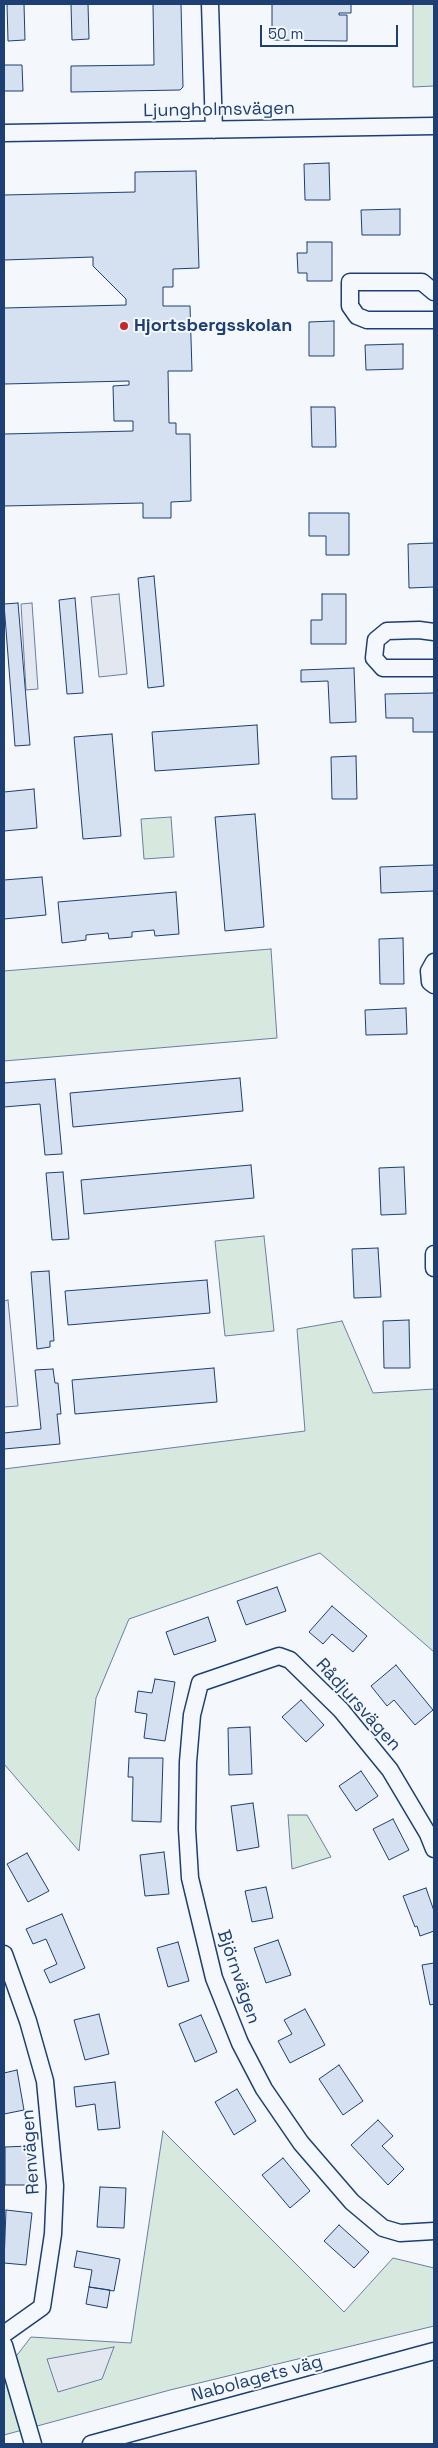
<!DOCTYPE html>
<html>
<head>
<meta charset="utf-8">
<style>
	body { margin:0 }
	#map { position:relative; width:438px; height:2448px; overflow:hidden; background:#f4f7fb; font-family:"Space Grotesk",sans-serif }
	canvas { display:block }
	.frame { position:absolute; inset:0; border:5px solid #1d3f73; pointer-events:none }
	.scale { position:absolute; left:260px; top:25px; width:138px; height:22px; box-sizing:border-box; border:2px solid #1d3f73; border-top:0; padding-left:6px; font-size:15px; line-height:18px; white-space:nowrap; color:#1d3f73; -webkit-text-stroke:4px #f4f7fb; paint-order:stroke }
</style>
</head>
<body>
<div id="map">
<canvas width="438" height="2448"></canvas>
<div class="frame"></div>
<div class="scale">50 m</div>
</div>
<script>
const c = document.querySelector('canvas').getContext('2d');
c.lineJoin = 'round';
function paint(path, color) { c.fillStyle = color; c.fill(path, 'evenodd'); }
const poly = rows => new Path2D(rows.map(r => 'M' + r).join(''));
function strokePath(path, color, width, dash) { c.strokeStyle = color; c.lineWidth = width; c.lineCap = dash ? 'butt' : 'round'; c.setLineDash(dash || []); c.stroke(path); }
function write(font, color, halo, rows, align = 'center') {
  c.font = font + ' "Space Grotesk",sans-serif'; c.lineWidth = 4; c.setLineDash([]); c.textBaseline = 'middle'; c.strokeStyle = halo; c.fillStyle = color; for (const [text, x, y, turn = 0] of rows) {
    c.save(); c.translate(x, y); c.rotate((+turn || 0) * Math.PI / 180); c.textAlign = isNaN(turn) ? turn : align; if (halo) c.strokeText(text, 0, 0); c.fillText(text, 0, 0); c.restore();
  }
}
const green = poly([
	[413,4,434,4,434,86,413,87,413,4],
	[171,817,174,857,144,859,141,819,171,817],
	[271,949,277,1038,4,1061,4,971,271,949],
	[264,1236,274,1331,225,1336,215,1241,264,1236],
	[342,1321,373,1393,434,1389,434,1652,320,1553,129,1619,96,1698,79,1851,4,1764,4,1469,305,1431,297,1329,342,1321],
	[288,1815,307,1815,331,1857,292,1869,288,1815],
	[163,2131,344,2312,393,2258,434,2268,434,2326,170,2390,4,2435,4,2372,31,2337,131,2343,163,2131]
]);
paint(green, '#d7e8df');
strokePath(green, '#687fa3', 1);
const parking = poly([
	[119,594,127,674,99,677,91,597,119,594],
	[32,603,38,689,26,690,21,604,32,603],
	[8,1300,18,1406,4,1407,4,1301,8,1300],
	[114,2347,102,2379,58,2392,47,2359,114,2347]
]);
paint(parking, '#e3e8f0');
strokePath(parking, '#687fa3', 1);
const building = poly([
	[7,4,24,4,25,40,8,41,7,4],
	[71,4,88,4,89,39,72,40,71,4],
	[153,4,181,4,183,87,180,90,71,92,71,66,154,65,153,4],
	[272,4,351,4,351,13,339,13,339,15,347,15,347,41,272,40,272,4],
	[4,65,22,65,23,91,4,91,4,65],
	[329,163,330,200,305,200,304,164,329,163],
	[196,171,199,268,173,269,173,287,163,287,163,306,190,306,192,371,168,371,169,423,176,423,176,434,190,434,191,501,171,502,171,518,143,518,143,503,4,506,4,434,133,431,133,421,114,421,113,386,129,385,129,381,4,384,4,308,126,305,126,299,93,266,93,257,4,260,4,195,135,192,135,172,196,171],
	[400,209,400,235,362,235,361,210,400,209],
	[307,242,332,242,332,281,307,281,307,273,298,273,297,253,307,253,307,242],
	[334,321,334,356,309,356,309,322,334,321],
	[403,344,403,369,366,370,365,345,403,344],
	[311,407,335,407,336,447,312,447,311,407],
	[309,513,349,513,349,555,326,555,326,536,309,536,309,513],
	[434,543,434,587,409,588,408,544,434,543],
	[154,576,164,686,148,688,138,578,154,576],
	[322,594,346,594,346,644,311,644,311,620,322,620,322,594],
	[75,598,83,693,67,694,59,600,75,598],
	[18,603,30,745,15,746,4,604,18,603],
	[354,668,356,722,330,723,328,681,301,682,301,670,354,668],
	[434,693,434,732,413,732,413,718,386,718,385,694,434,693],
	[257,725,259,764,155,771,152,732,257,725],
	[112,734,121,836,83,839,74,737,112,734],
	[356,756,357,799,332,799,331,757,356,756],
	[34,789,37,828,4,831,4,792,34,789],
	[255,814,264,927,225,931,215,817,255,814],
	[434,865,434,891,381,893,380,867,434,865],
	[42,877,46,915,4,919,4,880,42,877],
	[176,892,179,934,155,936,154,930,132,932,132,937,109,939,108,933,86,935,86,940,62,943,58,902,176,892],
	[403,938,404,984,380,984,379,939,403,938],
	[406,1008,407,1034,366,1035,365,1010,406,1008],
	[240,1078,243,1111,73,1127,70,1093,240,1078],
	[55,1079,62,1154,45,1155,40,1104,4,1107,4,1083,55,1079],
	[251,1165,254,1198,84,1214,81,1180,251,1165],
	[404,1167,406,1214,381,1215,379,1168,404,1167],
	[63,1172,69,1239,52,1240,46,1173,63,1172],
	[378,1248,381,1297,354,1298,352,1249,378,1248],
	[49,1271,54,1341,50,1341,50,1347,37,1349,31,1272,49,1271],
	[207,1280,210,1313,68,1325,65,1291,207,1280],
	[409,1320,410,1368,384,1368,383,1321,409,1320],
	[214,1368,217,1402,75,1414,72,1380,214,1368],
	[53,1369,55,1383,58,1383,61,1414,57,1414,60,1444,4,1449,4,1433,41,1429,35,1370,53,1369],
	[277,1587,286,1611,246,1625,237,1601,277,1587],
	[332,1606,367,1636,353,1652,332,1634,323,1644,309,1632,332,1606],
	[208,1617,216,1641,174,1655,166,1632,208,1617],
	[396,1665,433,1710,415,1725,394,1700,387,1706,371,1686,396,1665],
	[155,1679,175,1682,165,1741,144,1738,147,1714,135,1712,138,1691,152,1693,155,1679],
	[301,1700,324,1725,306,1742,282,1717,301,1700],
	[250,1727,252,1774,229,1775,228,1728,250,1727],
	[129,1758,163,1758,161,1822,132,1821,133,1777,128,1777,129,1758],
	[361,1771,378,1796,356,1811,339,1786,361,1771],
	[253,1803,259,1847,237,1851,231,1806,253,1803],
	[393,1819,409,1850,389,1860,373,1829,393,1819],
	[164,1852,169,1894,145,1896,140,1855,164,1852],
	[27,1853,49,1891,28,1902,7,1864,27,1853],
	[266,1887,273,1918,252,1922,245,1891,266,1887],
	[426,1888,434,1911,434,1931,420,1936,417,1926,415,1927,403,1896,426,1888],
	[62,1914,85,1968,50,1983,44,1970,57,1964,46,1939,33,1944,26,1929,62,1914],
	[278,1940,291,1975,266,1983,254,1948,278,1940],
	[178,1942,189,1981,168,1987,157,1948,178,1942],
	[434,1963,434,2004,430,2005,422,1965,434,1963],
	[305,2009,325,2045,290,2063,278,2041,292,2034,284,2020,305,2009],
	[99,2014,109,2054,85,2060,74,2020,99,2014],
	[201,2015,217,2052,195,2062,179,2024,201,2015],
	[339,2065,363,2101,343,2115,319,2079,339,2065],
	[17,2070,24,2110,4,2114,4,2073,17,2070],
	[115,2082,120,2128,98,2130,95,2104,76,2107,74,2087,115,2082],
	[237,2089,256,2121,234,2135,215,2102,237,2089],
	[378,2120,393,2136,382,2146,404,2169,388,2185,351,2145,378,2120],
	[29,2146,29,2185,5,2185,5,2147,29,2146],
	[283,2158,310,2191,290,2208,262,2175,283,2158],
	[100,2187,126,2188,124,2228,97,2227,100,2187],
	[6,2210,32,2213,26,2265,4,2263,6,2210],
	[339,2225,369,2252,354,2268,324,2241,339,2225],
	[77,2251,120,2259,114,2291,89,2287,92,2270,74,2267,77,2251],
	[89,2287,110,2290,107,2308,86,2304,89,2287]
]);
paint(building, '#d5e0f0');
strokePath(building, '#1d3f73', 1);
const minor = poly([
	[210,4,214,130],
	[4,133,434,126],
	[434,292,422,282,350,282,350,306,357,316,367,320,434,320],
	[434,632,419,630,387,631,376,640,374,658,383,668,434,668],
	[434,962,429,971,430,982,434,985],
	[434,1254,434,1268],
	[434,1849,428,1834,390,1770,341,1710,290,1660,279,1656,200,1683,192,1715,188,1762,187,1829,190,1878,214,1978,240,2043,264,2089,301,2143,352,2202,383,2228,400,2233,434,2231],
	[4,1954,28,2021,45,2081,55,2186,53,2234,42,2307,4,2334],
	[4,2345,33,2444],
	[91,2444,434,2351]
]);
strokePath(minor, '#1d3f73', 19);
strokePath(minor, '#f4f7fb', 16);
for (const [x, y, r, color] of [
	[124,326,5,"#c62828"]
]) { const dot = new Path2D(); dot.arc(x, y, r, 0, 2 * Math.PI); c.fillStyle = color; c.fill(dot); strokePath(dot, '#f4f7fb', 2); }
write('18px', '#1d3f73', '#f4f7fb', [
	["Ljungholmsvägen",219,110,-1],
	["Rådjursvägen",358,1705,48],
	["Björnvägen",238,1977,71],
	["Renvägen",31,2152,-94],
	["Nabolagets väg",257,2379,-15]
]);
write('bold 18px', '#1d3f73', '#f4f7fb', [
	["Hjortsbergsskolan",134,326]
], 'left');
</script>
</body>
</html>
